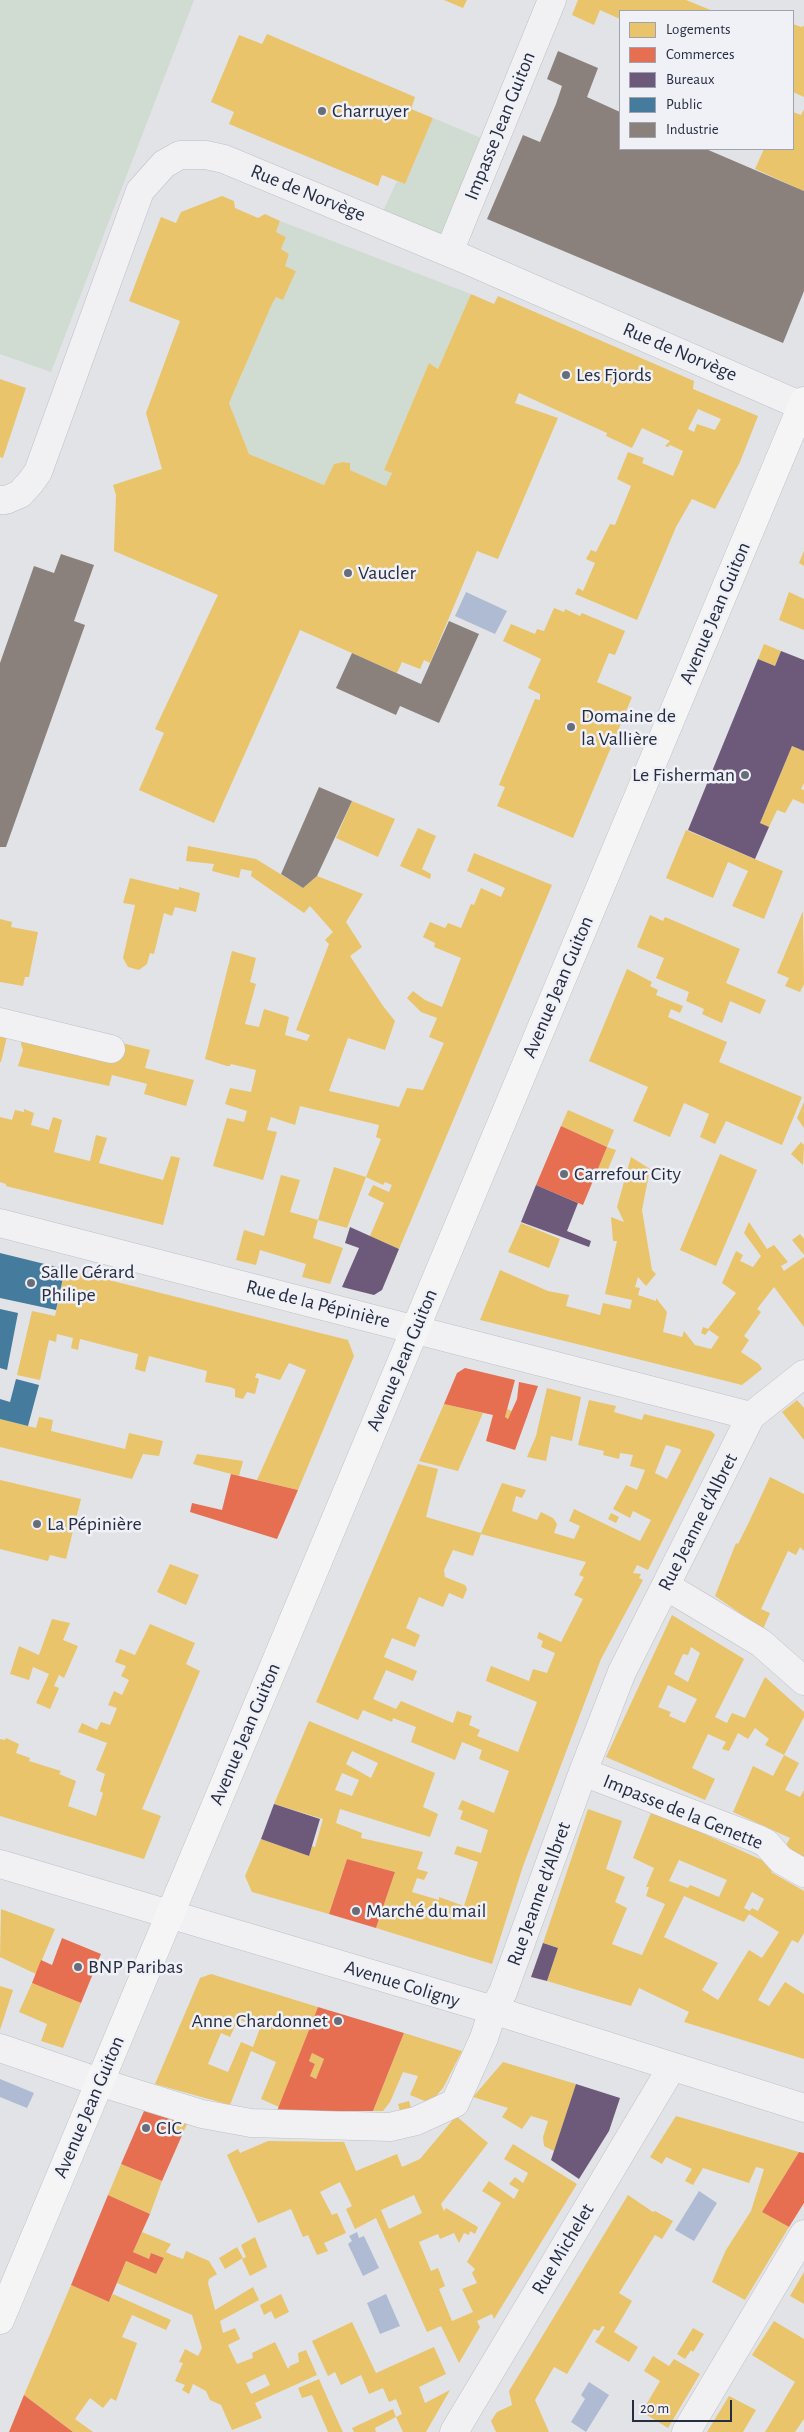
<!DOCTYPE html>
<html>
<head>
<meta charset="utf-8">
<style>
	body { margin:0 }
	#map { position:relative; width:804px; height:2432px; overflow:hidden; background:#e1e3e7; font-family:"Alegreya Sans",sans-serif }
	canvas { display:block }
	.legend { position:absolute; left:619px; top:10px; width:175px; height:140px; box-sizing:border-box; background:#eff1f7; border:1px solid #9fa3ae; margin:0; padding:6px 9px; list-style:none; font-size:15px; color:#272d41 }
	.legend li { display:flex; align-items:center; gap:10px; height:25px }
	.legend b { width:25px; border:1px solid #9fa3ae }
	.scale { position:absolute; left:632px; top:2400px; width:100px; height:22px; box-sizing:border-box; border:2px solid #272d41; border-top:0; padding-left:6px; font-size:15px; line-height:18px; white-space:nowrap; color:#272d41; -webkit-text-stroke:4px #eff1f7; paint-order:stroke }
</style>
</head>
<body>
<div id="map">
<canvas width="804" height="2432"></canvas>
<ul class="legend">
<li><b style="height:14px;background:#e9c46a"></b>Logements</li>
<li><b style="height:14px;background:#e76f51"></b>Commerces</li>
<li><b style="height:14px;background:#6d597a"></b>Bureaux</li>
<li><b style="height:14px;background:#457b9d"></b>Public</li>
<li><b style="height:14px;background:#8a817c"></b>Industrie</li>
</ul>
<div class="scale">20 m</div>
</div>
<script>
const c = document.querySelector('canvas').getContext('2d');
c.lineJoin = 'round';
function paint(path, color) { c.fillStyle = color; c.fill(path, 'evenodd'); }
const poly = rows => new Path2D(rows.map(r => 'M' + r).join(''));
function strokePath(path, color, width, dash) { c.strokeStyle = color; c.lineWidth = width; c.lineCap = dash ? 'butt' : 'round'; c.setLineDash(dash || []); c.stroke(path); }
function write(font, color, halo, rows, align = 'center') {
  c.font = font + ' "Alegreya Sans",sans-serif'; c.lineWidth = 5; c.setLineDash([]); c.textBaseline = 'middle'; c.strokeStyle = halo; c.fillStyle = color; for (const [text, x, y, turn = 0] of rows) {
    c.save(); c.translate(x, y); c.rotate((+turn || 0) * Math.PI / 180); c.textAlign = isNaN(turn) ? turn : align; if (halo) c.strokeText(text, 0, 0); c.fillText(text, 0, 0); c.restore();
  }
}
paint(poly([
	[0,0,194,0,51,372,0,354],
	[433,118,493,143,449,252,378,222,397,181,405,184],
	[280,221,471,294,438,369,429,363,384,470,392,473,386,486,350,470,349,463,343,462,334,464,324,485,249,454,229,403,272,304,276,297,283,300,296,271,285,266,289,254,281,249,286,237,276,232]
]), '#d0dbd2');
paint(poly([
	[466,592,507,611,495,634,455,616],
	[0,2079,34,2093,27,2108,0,2097],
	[699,2191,717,2203,694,2241,675,2230],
	[357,2232,359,2238,364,2236,379,2268,363,2276,348,2244,352,2241,349,2236],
	[386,2294,400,2326,380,2334,367,2303],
	[589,2382,609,2395,586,2432,571,2422,585,2399,581,2395]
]), '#aebbd3');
paint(poly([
	[444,0,467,0,463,8],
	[578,0,686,0,713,11,620,11,620,19,600,10,594,25,572,15],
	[793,24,801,27,804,26,804,97,793,92],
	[267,34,415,97,411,109,433,118,405,184,382,175,378,186,229,124,234,112,211,102,239,35,262,44],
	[804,109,804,191,755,169,764,149,793,149,793,112,801,115],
	[222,196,234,201,235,208,258,218,265,214,280,221,276,232,286,237,281,249,289,254,285,266,296,271,283,300,276,297,272,304,229,403,249,454,324,485,334,464,343,462,350,463,350,470,386,486,392,473,384,470,429,363,438,369,471,294,494,304,498,296,694,381,693,389,758,416,740,462,715,509,692,499,676,527,637,620,575,594,578,588,583,591,595,563,586,559,591,550,596,552,610,524,615,525,631,486,617,479,628,452,644,458,642,463,673,476,683,451,670,445,668,447,665,446,670,441,642,428,632,448,606,436,607,433,519,393,515,403,558,418,498,559,477,551,430,663,424,660,420,669,402,662,397,673,300,630,214,823,139,790,164,733,155,729,218,595,114,551,116,495,113,485,162,469,146,413,180,321,129,301,145,258,161,217,176,223,181,212],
	[698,409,721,419,715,430,697,424,694,432,688,429],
	[0,379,26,388,3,458,0,457],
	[804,551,804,566,799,563],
	[789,592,804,599,804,630,779,620],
	[554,608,564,612,565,609,580,616,582,613,625,631,615,655,609,653,597,682,632,697,573,838,497,806,505,787,499,785,535,699,540,700,540,694,528,688,541,659,503,641,511,624,535,634,537,629,544,631],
	[764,644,781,651,775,666,758,659],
	[792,746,804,751,804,783,801,789,804,790,804,804,793,799,785,813,777,810,769,827,760,823],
	[352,801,395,819,378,857,336,838],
	[418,828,436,836,422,869,431,874,430,879,400,866],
	[686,830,783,871,764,919,732,906,748,871,728,862,713,898,666,878],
	[188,846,256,859,303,888,317,876,363,894,346,922,362,947,350,956,383,1006,395,1021,385,1050,348,1038,329,1091,399,1107,407,1088,423,1090,444,1043,429,1037,437,1018,421,1012,407,998,413,991,425,1000,442,1007,461,958,434,947,435,943,423,937,430,922,445,928,448,923,461,928,471,904,474,905,481,888,501,897,505,888,467,871,474,853,552,885,399,1249,370,1236,384,1203,368,1195,373,1185,389,1192,392,1185,385,1182,383,1185,366,1177,381,1139,376,1137,379,1125,300,1106,295,1125,271,1117,267,1130,277,1132,263,1180,213,1166,227,1118,244,1122,247,1111,225,1104,230,1088,251,1092,256,1070,231,1064,230,1066,227,1066,205,1059,232,951,256,958,250,982,256,984,245,1024,259,1027,264,1009,289,1017,285,1035,307,1041,310,1035,296,1030,329,944,325,940,333,932,310,906,304,913,251,876,252,871,241,869,239,878,212,871,214,864,186,861],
	[130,878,179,890,179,887,200,893,196,912,175,907,172,916,164,913,154,954,150,953,147,964,139,970,128,967,123,958,135,905,123,903],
	[803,911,804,984,800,992,785,986,789,978,777,973],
	[650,915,663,921,665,917,740,949,726,983,766,1000,760,1014,730,1001,722,1023,702,1014,704,1009,686,1001,689,992,656,978,664,958,637,947],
	[0,919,12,922,11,927,38,932,29,977,25,977,23,986,0,982],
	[627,969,652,982,650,986,658,990,656,995,683,1006,680,1013,671,1009,668,1017,727,1042,719,1062,802,1097,782,1145,726,1121,715,1144,700,1137,709,1114,684,1103,670,1137,633,1121,648,1087,589,1061],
	[0,1030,8,1032,1,1062,0,1062],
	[22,1036,122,1043,150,1050,145,1068,194,1080,186,1106,144,1094,147,1084,140,1082,112,1075,109,1086,18,1066,23,1050,21,1044],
	[804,1102,804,1128,797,1118],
	[24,1109,34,1113,31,1125,49,1130,53,1117,62,1120,54,1152,90,1161,96,1135,107,1138,99,1163,163,1180,171,1156,180,1158,163,1225,6,1186,6,1184,0,1182,0,1117,12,1120,15,1110,24,1112],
	[568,1110,614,1130,607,1147,616,1150,603,1181,594,1178,607,1147,561,1126],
	[801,1142,804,1145,803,1165,791,1154],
	[720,1154,757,1170,716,1266,680,1250],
	[631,1157,650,1169,642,1210,652,1270,656,1274,646,1286,638,1277,635,1287,640,1288,638,1295,656,1301,656,1298,667,1312,663,1332,682,1337,684,1331,695,1345,711,1349,719,1337,709,1330,705,1335,701,1333,703,1327,708,1329,736,1293,722,1283,736,1251,743,1255,740,1261,753,1267,761,1256,744,1233,749,1222,767,1249,774,1245,788,1262,781,1266,784,1271,804,1257,804,1327,774,1287,757,1309,761,1312,744,1336,749,1340,741,1352,759,1364,762,1369,742,1385,480,1320,500,1270,548,1291,569,1295,566,1306,600,1315,603,1303,630,1309,632,1300,605,1294,617,1241,613,1241,611,1217,624,1222,617,1207],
	[334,1167,366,1177,347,1228,318,1220],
	[281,1175,300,1180,290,1212,318,1220,313,1238,343,1248,330,1284,302,1277,306,1264,260,1250,256,1265,236,1260,244,1230,264,1236],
	[521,1223,560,1239,549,1268,508,1252],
	[800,1234,804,1239,804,1255,792,1240],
	[65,1269,348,1340,354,1356,298,1490,257,1480,306,1370,289,1363,280,1380,257,1373,255,1377,259,1379,255,1394,247,1392,243,1399,235,1397,235,1389,230,1387,205,1382,207,1371,149,1356,145,1372,135,1369,138,1354,80,1339,78,1350,71,1348,73,1338,57,1334,56,1342,49,1340,40,1380,17,1375,32,1311,55,1316],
	[547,1388,581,1397,572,1441,551,1436,546,1461,527,1457,536,1436],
	[589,1400,616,1406,614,1412,642,1420,644,1414,711,1431,715,1435,648,1570,637,1565,633,1573,641,1574,639,1578,643,1580,601,1659,523,1866,492,1964,376,1928,395,1872,347,1859,329,1914,252,1892,245,1876,261,1839,309,1856,312,1846,315,1847,323,1819,274,1804,309,1721,435,1773,423,1807,438,1814,430,1837,340,1809,336,1823,362,1833,361,1838,423,1852,417,1869,428,1872,424,1880,417,1878,412,1892,439,1900,439,1897,464,1906,478,1862,454,1854,457,1846,481,1853,488,1830,460,1819,463,1811,458,1809,462,1800,494,1813,509,1771,479,1759,482,1750,462,1742,455,1760,411,1742,416,1727,393,1718,392,1722,363,1710,358,1720,316,1702,418,1464,438,1469,426,1517,481,1533,502,1483,526,1490,522,1498,516,1496,512,1511,537,1520,541,1512,553,1518,557,1524,554,1533,574,1539,580,1526,569,1521,574,1509,640,1541,651,1520,633,1511,630,1518,613,1509,626,1485,637,1490,645,1470,630,1466,633,1455,620,1453,619,1459,603,1455,604,1451,578,1445],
	[666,1445,680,1449,681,1451,667,1479,655,1473],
	[481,1534,586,1562,579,1575,584,1577,574,1595,583,1599,561,1642,539,1632,537,1638,543,1641,541,1647,555,1653,547,1673,533,1669,529,1681,491,1666,487,1677,486,1681,537,1702,518,1752,477,1736,480,1730,469,1725,472,1716,457,1711,453,1723,401,1701,396,1709,373,1699,386,1670,413,1681,417,1671,384,1657,392,1638,415,1647,420,1635,406,1628,419,1597,443,1607,449,1593,463,1599,467,1589,465,1585,445,1577,444,1570,453,1550,473,1556],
	[352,1751,378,1763,371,1778,346,1764],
	[342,1773,359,1780,352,1796,335,1790],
	[797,1400,804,1408,804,1440,782,1412],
	[444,1404,483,1413,458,1471,419,1461],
	[507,1409,512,1411,508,1419,505,1417],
	[39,1417,53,1420,51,1431,125,1449,129,1433,163,1441,159,1456,143,1454,132,1479,0,1447,0,1419,36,1428],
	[197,1454,243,1461,239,1476,193,1464],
	[770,1477,804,1494,804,1551,800,1547,796,1555,788,1551,761,1609,770,1613,763,1629,715,1596,736,1543,738,1544,749,1522],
	[0,1480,81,1499,66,1559,50,1555,48,1561,0,1549],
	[611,1513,619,1517,616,1523,608,1519],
	[170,1564,199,1575,186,1605,157,1592],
	[672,1615,744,1659,715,1717,727,1723,732,1713,745,1718,765,1677,804,1712,804,1717,784,1755,765,1745,769,1739,755,1728,748,1739,738,1733,729,1751,722,1749,726,1742,708,1734,692,1768,715,1779,705,1800,606,1757],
	[691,1647,700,1653,688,1682,674,1674,683,1654,688,1655],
	[668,1685,697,1699,685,1723,669,1716,671,1712,658,1707],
	[52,1619,70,1623,63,1640,78,1646,64,1678,59,1675,54,1686,59,1688,50,1709,36,1703,49,1674,33,1667,29,1680,10,1674,19,1646,39,1655],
	[150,1624,195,1643,186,1664,200,1671,142,1809,161,1816,144,1859,0,1816,0,1739,5,1740,6,1738,19,1744,16,1753,30,1758,29,1761,61,1771,59,1774,76,1781,68,1806,96,1816,103,1793,100,1791,105,1774,96,1770,107,1743,78,1732,82,1723,97,1730,101,1722,110,1725,117,1708,108,1705,114,1691,122,1695,129,1680,121,1676,126,1666,115,1662,120,1649,135,1655],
	[784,1755,799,1763,785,1790,800,1797,804,1790,804,1864,783,1851,790,1838,733,1812,753,1766,773,1776],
	[588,1809,622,1821,606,1869,625,1877,615,1902,627,1908,612,1944,625,1949,642,1955,665,1904,646,1896,649,1887,646,1887,654,1868,633,1858,652,1810,775,1866,771,1872,804,1891,804,1933,798,1943,792,1940,758,2000,769,2006,785,1982,804,1994,804,2059,684,2022,689,2012,639,1988,631,2006,547,1981,558,1948,543,1943],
	[679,1860,727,1880,719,1897,690,1885,688,1888,669,1881],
	[752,1892,764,1899,758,1911,752,1908,750,1911,744,1908],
	[684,1896,744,1922,749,1914,779,1932,762,1958,749,1950,718,2000,702,1990,718,1963,664,1937],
	[1,1909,55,1929,36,1974,0,1957],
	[211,1974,318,2007,279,2107,261,2099,276,2062,251,2051,230,2105,155,2084,200,1978],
	[238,2019,260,2028,253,2047,241,2042,228,2072,208,2064,221,2033,230,2037],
	[32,1983,81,2003,63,2048,41,2041,47,2024,19,2012],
	[0,1986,13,1990,0,2030],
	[404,2033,462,2051,443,2088,430,2103,410,2095,418,2076,403,2072,390,2102,383,2111,373,2111],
	[312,2053,324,2059,316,2079,310,2076,315,2064,309,2061],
	[503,2062,576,2084,554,2151,544,2146,543,2137,548,2121,531,2116,522,2129,502,2117,508,2108,473,2097],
	[409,2101,411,2108,400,2111,398,2104],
	[456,2116,488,2143,441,2204,444,2211,446,2208,478,2227,475,2234,470,2231,469,2235,464,2233,459,2243,454,2233,440,2239,438,2234,419,2242,431,2271,438,2268,445,2286,439,2289,452,2321,473,2312,462,2289,477,2283,472,2273,475,2269,467,2262,501,2203,482,2191,489,2181,514,2199,519,2190,509,2184,515,2177,523,2183,528,2173,504,2159,513,2144,577,2184,494,2319,492,2314,477,2321,480,2327,459,2363,441,2326,427,2332,376,2218,355,2229,346,2209,352,2206,340,2182,320,2192,332,2215,337,2213,346,2233,324,2243,328,2251,317,2255,308,2235,303,2237,291,2209,258,2223,227,2155,238,2149,240,2153,268,2141,344,2142,356,2171,397,2154,402,2167,420,2159],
	[414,2195,422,2213,389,2229,381,2210],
	[676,2116,799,2152,762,2212,789,2227,745,2300,712,2282,726,2250,751,2211,764,2169,756,2167,749,2183,703,2168,693,2185,685,2181,692,2169,666,2157,662,2164,650,2157],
	[177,2121,187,2124,183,2133,174,2129],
	[121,2164,162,2181,150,2214,108,2195],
	[628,2195,653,2212,655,2211,673,2221,662,2239,655,2235,619,2293,632,2301,614,2332,638,2347,629,2362,595,2342,605,2327,602,2326,599,2331,594,2329,567,2374,554,2367,535,2400,549,2432,496,2432,491,2421,497,2412,512,2405,509,2391],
	[142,2232,171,2244,166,2252,172,2255,183,2259,186,2251,209,2261,217,2274,209,2279,208,2283,215,2310,253,2287,259,2300,220,2321,223,2333,235,2328,240,2339,228,2345,237,2364,253,2358,252,2353,275,2342,288,2369,290,2366,299,2362,298,2353,306,2350,317,2375,255,2403,262,2418,232,2430,221,2405,210,2400,206,2391,193,2384,189,2394,182,2390,185,2385,175,2381,183,2363,179,2362,185,2349,198,2356,202,2348,192,2315,117,2283,126,2261,156,2274,164,2258,151,2253,149,2259,133,2252],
	[265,2374,270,2385,251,2394,246,2383],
	[255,2237,267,2267,250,2276,242,2259,246,2257,241,2245],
	[237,2247,243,2258,225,2269,219,2258],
	[804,2272,804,2304,790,2296],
	[71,2285,109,2302,113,2294,171,2320,166,2330,132,2315,122,2337,137,2343,116,2401,111,2398,103,2408,90,2398,75,2419,93,2432,73,2432,24,2395],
	[281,2294,289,2312,275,2319,271,2311,264,2315,260,2305],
	[774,2321,804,2339,804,2419,795,2432,765,2432,795,2382,752,2355],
	[352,2322,376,2373,434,2347,446,2374,419,2387,425,2403,450,2390,426,2432,403,2432,396,2417,402,2414,396,2399,389,2402,383,2388,369,2394,361,2375,341,2385,335,2372,328,2376,312,2341],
	[693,2328,704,2334,693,2352,691,2350,685,2359,677,2354],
	[653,2356,669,2366,674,2359,700,2374,668,2428,642,2412,660,2381,644,2371],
	[319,2379,335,2415,343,2432,328,2432,312,2395,302,2398,298,2388],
	[729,2396,756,2410,743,2432,707,2432],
	[393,2409,396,2417,375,2428,376,2432,354,2432,352,2428]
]), '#e9c46a');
paint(poly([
	[561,1126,607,1147,583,1205,536,1185],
	[465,1368,515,1380,505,1417,508,1419,517,1399,519,1382,538,1386,515,1450,486,1441,493,1415,444,1404,457,1373],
	[231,1474,298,1490,277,1539,190,1512,192,1503,222,1510],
	[347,1859,395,1872,376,1928,329,1914],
	[62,1938,101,1954,81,2003,32,1983,41,1960,52,1965],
	[318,2007,404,2033,373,2111,277,2111],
	[312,2053,324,2059,316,2079,310,2076,315,2064,309,2061],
	[144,2111,177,2121,174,2129,183,2133,162,2181,121,2164],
	[799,2152,804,2153,804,2203,789,2227,762,2212],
	[108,2195,150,2214,133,2252,149,2259,151,2253,164,2258,156,2274,126,2261,109,2302,71,2285],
	[24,2395,73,2432,9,2432]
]), '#e76f51');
paint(poly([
	[781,651,804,660,804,751,792,746,760,823,769,827,755,859,688,830,758,659,775,666],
	[536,1185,578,1203,567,1231,591,1241,589,1247,521,1222],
	[350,1227,399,1249,382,1290,374,1295,342,1287,359,1248,345,1243],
	[274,1804,320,1819,309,1856,261,1839],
	[543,1943,558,1948,547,1981,531,1977],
	[576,2084,620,2098,609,2131,579,2179,551,2160]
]), '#6d597a');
paint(poly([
	[0,1253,65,1269,56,1310,0,1298],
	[0,1309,18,1313,7,1370,0,1368],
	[16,1379,39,1385,28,1426,0,1419,0,1399,10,1402]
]), '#457b9d');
paint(poly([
	[558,51,598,68,587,97,620,112,620,149,706,149,804,191,804,291,783,343,487,219,523,135,540,142,556,104,562,86,547,79],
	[61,554,94,565,74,621,85,625,6,847,0,847,0,663,34,566,54,573],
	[449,621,479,634,439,723,400,706,396,715,336,688,352,653,421,684],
	[319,787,352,801,317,876,303,888,281,874]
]), '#8a817c');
const minor = poly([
	[449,252,552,0],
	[0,500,6,500,20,494,30,483,38,472,140,191,164,164,180,155,206,155,224,159,467,260,804,407],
	[0,1022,111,1049],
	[0,1223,751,1416],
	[666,1586,761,1643,804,1681],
	[583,1772,758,1839,766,1843,781,1860,804,1873],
	[0,1864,493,2010,804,2108],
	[0,2048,99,2082,202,2114,251,2123,390,2127,416,2121,455,2103,484,2038,493,2010,503,1992,583,1772,622,1672,751,1416,804,1374],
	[454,2432,672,2067],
	[686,2432,804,2234]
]);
const major = poly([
	[0,2320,804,401]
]);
strokePath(minor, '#bec0c5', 29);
strokePath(major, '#bec0c5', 29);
strokePath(minor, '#f1f1f3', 28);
strokePath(major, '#f5f5f6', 28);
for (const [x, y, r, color] of [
	[322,111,5,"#686d7b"],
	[566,375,5,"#686d7b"],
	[348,573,5,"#686d7b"],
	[571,727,5,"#686d7b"],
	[745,775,5,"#686d7b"],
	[564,1174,5,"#686d7b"],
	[31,1283,5,"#686d7b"],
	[37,1524,5,"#686d7b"],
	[356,1911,5,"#686d7b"],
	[78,1967,5,"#686d7b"],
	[338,2021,5,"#686d7b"],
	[146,2128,5,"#686d7b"]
]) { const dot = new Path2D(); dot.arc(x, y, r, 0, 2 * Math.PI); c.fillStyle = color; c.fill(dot); strokePath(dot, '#eff1f7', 2); }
write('20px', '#272d41', '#eff1f7', [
	["Charruyer",332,111],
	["Les Fjords",576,375],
	["Vaucler",358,573],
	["Domaine de",581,716],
	["la Vallière",581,739],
	["Le Fisherman",735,775,"right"],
	["Carrefour City",574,1174],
	["Salle Gérard",41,1272],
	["Philipe",41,1295],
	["La Pépinière",47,1524],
	["Marché du mail",366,1911],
	["BNP Paribas",88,1967],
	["Anne Chardonnet",328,2021,"right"],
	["CIC",156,2128]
], 'left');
write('20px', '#272d41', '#eff1f7', [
	["Impasse Jean Guiton",500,126,-68],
	["Rue de Norvège",308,193,22],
	["Rue de Norvège",680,352,23],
	["Avenue Jean Guiton",715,613,-67],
	["Avenue Jean Guiton",558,987,-67],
	["Rue de la Pépinière",318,1304,14],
	["Avenue Jean Guiton",402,1360,-67],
	["Rue Jeanne d'Albret",698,1522,-63],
	["Avenue Jean Guiton",245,1734,-67],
	["Impasse de la Genette",683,1812,22],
	["Rue Jeanne d'Albret",539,1894,-70],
	["Avenue Coligny",402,1984,17],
	["Avenue Jean Guiton",89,2107,-67],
	["Rue Michelet",563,2249,-59]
]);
</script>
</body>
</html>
